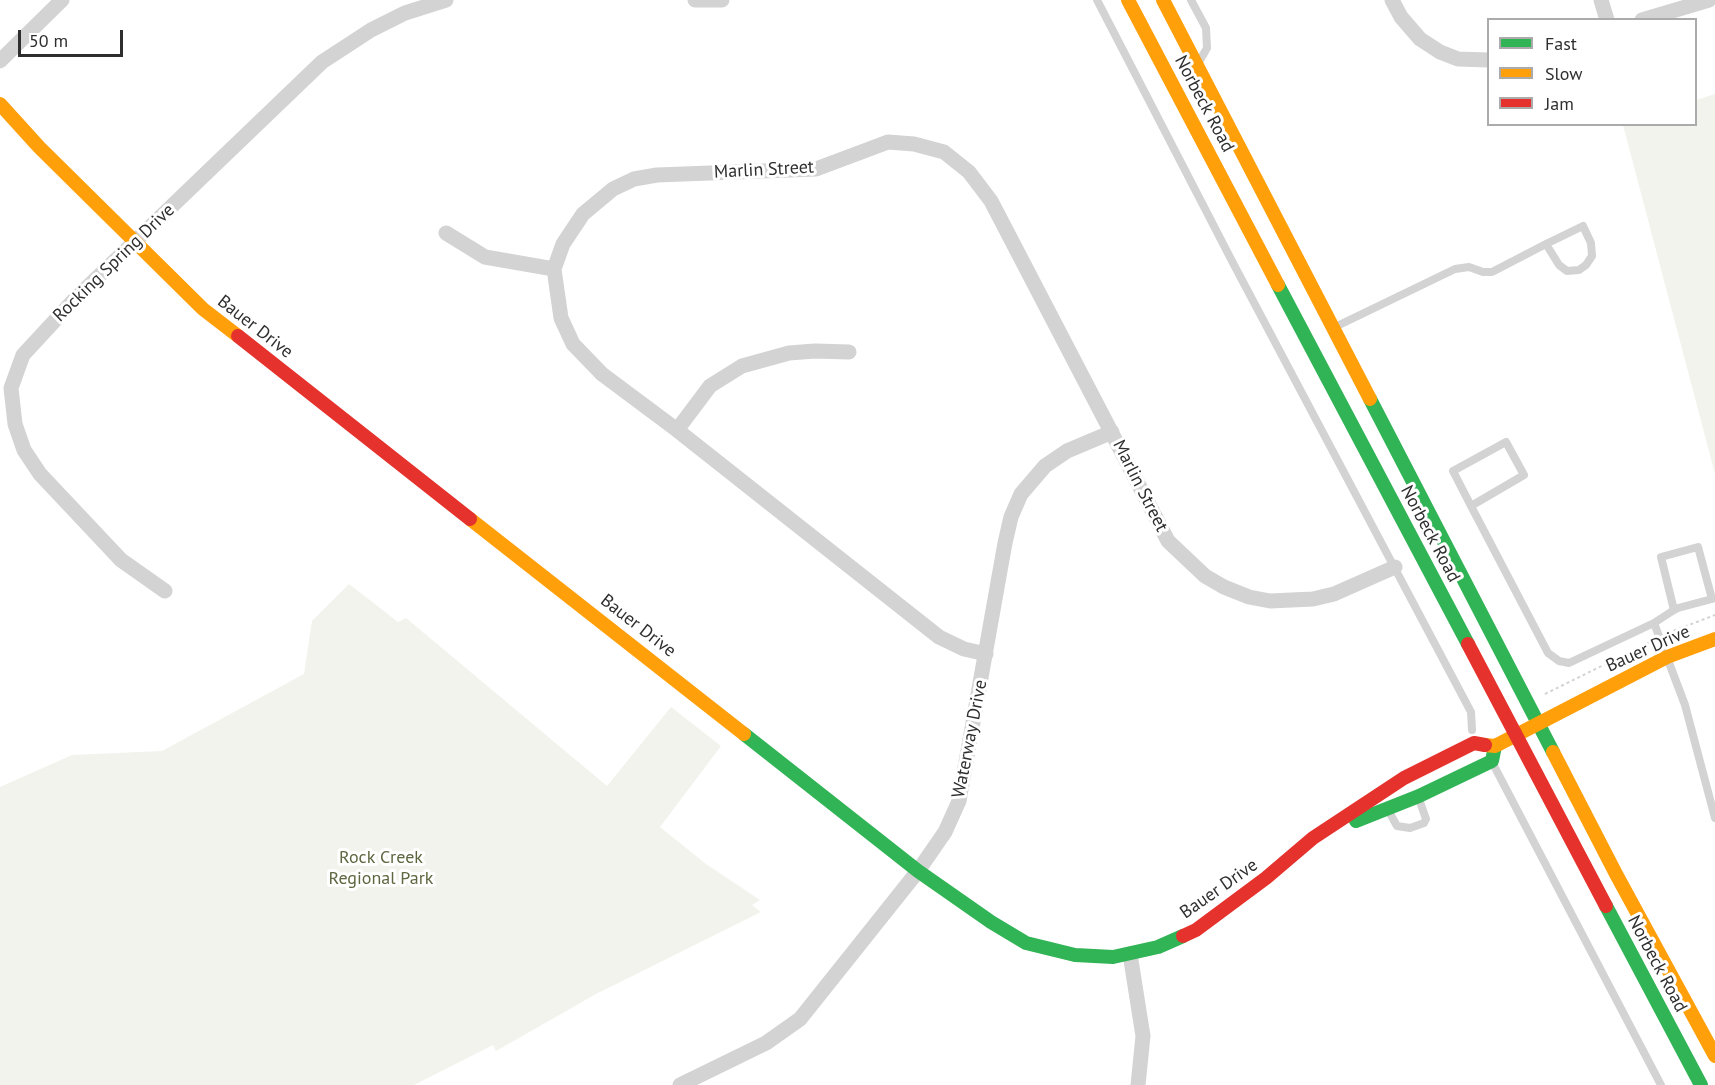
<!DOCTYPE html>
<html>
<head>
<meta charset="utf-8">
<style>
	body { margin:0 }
	#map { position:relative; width:1715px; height:1085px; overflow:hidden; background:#fff; font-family:"PT Sans",sans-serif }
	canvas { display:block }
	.legend { position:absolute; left:1487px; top:18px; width:210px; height:108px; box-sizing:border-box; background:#fff; border:2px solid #ababab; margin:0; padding:8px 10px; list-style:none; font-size:18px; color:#2e2e2e }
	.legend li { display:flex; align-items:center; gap:12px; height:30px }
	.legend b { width:30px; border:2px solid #ababab }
	.scale { position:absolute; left:18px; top:30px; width:105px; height:27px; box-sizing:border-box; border:3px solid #2e2e2e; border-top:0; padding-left:8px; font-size:18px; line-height:21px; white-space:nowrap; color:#2e2e2e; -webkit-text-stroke:4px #fff; paint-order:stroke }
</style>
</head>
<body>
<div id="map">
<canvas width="1715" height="1085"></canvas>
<ul class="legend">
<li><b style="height:8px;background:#30b455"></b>Fast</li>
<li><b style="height:8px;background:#ff9f0a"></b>Slow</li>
<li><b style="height:8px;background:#e5322d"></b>Jam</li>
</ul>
<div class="scale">50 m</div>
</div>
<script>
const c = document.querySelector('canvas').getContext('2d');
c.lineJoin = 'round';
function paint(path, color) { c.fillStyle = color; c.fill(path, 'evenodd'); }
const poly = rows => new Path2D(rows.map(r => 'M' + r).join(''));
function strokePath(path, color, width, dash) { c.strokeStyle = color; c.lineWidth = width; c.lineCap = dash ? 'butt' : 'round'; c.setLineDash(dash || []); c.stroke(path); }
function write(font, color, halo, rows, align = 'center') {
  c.font = font + ' "PT Sans",sans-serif'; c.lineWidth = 6; c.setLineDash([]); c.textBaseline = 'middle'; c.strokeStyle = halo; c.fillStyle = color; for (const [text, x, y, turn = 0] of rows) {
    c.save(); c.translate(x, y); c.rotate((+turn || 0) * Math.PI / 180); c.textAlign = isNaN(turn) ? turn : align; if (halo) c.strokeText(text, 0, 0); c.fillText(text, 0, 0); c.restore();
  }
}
paint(poly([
	[1715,94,1715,474,1623,125,1696,124,1696,100],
	[349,584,398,622,406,618,607,786,671,707,721,746,660,827,706,864,760,900,752,905,761,912,596,994,496,1051,493,1045,414,1085,0,1085,0,787,72,755,162,751,304,674,312,621]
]), '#f2f3ec');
strokePath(poly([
	[1668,633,1715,615],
	[1545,694,1650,642]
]), '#d3d3d3', 2, [3, 3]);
strokePath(poly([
	[1097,0,1233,263,1471,712,1472,730],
	[1191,0,1206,28,1207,48,1199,62],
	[1335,327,1455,269,1469,267,1483,272,1492,272,1546,244,1583,226,1591,243,1592,256,1586,265,1579,270,1567,271,1559,265,1546,244],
	[1471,506,1524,475,1506,442,1453,471,1471,506,1548,653,1559,661,1569,663,1654,623],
	[1674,610,1661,557,1698,547,1712,599,1678,608,1674,610,1654,623,1685,705,1715,818],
	[1492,762,1661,1085],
	[1388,810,1397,826,1410,828,1424,823,1426,819,1419,799]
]), '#d3d3d3', 8);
strokePath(poly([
	[695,0,722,0],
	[1392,0,1401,17,1420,39,1440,52,1458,59,1488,60],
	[1601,0,1607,20],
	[1642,20,1709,0],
	[0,61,62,0],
	[446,233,485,257,554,269],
	[677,430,710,386,742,366,789,353,815,351,849,352],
	[165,591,121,560,40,474,24,450,15,424,11,388,23,355,73,301,322,62,371,30,405,13,446,0],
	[986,654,964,649,939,637,677,430,602,374,573,344,561,318,554,269,563,244,583,214,613,189,634,179,657,175,816,169,888,142,914,144,944,152,969,172,991,201,1168,541,1205,576,1224,587,1249,597,1270,601,1313,599,1334,594,1395,567],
	[1130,954,1143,1036,1138,1085],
	[680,1085,766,1043,800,1019,918,871,945,832,959,801,1005,543,1011,517,1021,494,1045,466,1067,451,1112,432]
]), '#d3d3d3', 15);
strokePath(poly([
	[1278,285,1468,644],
	[1370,399,1553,752],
	[744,734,918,871,991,922,1026,943,1075,955,1113,957,1158,947,1183,936],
	[1356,821,1419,796,1492,761,1495,746],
	[1606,906,1701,1085]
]), '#30b455', 14);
strokePath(poly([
	[1128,0,1278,285],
	[1163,0,1370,399],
	[0,104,39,147,203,309,238,336],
	[470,519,744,734],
	[1485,745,1495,746,1667,657,1715,639],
	[1553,752,1616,874,1715,1056]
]), '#ff9f0a', 14);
strokePath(poly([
	[238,336,470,519],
	[1468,644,1606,906],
	[1183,936,1196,930,1266,878,1313,838,1404,778,1474,743,1485,745]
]), '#e5322d', 14);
write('18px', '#2e2e2e', '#fff', [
	["Norbeck Road",1204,104,62],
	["Marlin Street",764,170,-3],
	["Rocking Spring Drive",114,263,-44],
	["Bauer Drive",255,327,38],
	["Marlin Street",1140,486,63],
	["Norbeck Road",1430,534,62],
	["Bauer Drive",638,626,38],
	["Bauer Drive",1648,649,-24],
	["Waterway Drive",970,739,-79],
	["Bauer Drive",1219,889,-35],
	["Norbeck Road",1657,964,62]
]);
write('18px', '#5d663f', '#fff', [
	["Rock Creek",381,858],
	["Regional Park",381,879]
]);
</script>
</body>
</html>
